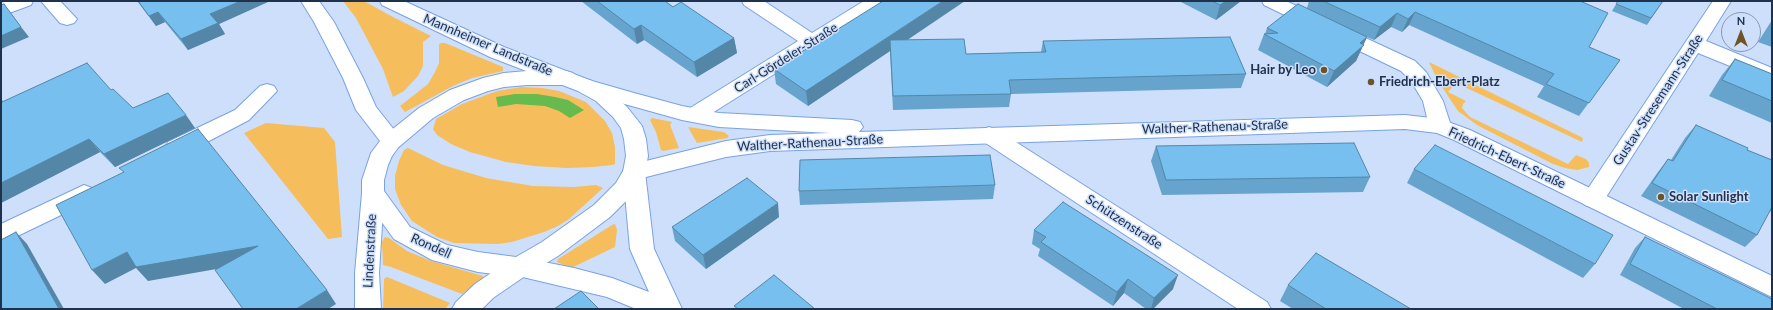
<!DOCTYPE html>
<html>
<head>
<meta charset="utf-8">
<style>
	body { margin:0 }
	#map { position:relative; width:1773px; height:310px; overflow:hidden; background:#cedffb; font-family:Lato,sans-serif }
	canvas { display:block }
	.frame { position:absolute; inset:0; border:2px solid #20314b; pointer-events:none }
	.north { position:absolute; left:1721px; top:12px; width:40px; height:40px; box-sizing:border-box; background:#cedffb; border:1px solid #8899b5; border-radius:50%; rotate:0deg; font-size:11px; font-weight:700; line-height:16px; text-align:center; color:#20314b }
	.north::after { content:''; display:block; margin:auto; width:14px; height:18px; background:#6e5325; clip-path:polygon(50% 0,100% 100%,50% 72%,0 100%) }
</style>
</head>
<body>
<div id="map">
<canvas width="1773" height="310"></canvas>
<div class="frame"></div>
<div class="north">N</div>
</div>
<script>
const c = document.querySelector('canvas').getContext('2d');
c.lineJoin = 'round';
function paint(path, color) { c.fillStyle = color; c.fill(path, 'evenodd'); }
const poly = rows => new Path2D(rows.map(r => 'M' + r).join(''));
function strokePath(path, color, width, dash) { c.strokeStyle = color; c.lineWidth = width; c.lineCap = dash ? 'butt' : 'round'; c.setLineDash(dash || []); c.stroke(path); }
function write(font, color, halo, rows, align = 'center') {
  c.font = font + ' Lato,sans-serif'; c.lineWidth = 3; c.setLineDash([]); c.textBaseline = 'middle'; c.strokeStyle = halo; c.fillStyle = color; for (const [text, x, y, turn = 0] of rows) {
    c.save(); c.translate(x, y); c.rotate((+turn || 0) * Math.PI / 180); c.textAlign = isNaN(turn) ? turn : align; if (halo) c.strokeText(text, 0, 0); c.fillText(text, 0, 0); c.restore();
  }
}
paint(poly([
	[343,1,364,1,393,17,431,36,423,42,423,66,418,76,404,91,393,97,383,69,356,18],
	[441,43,445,43,503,67,503,71,472,78,453,86,405,112,400,106,428,84,435,72,439,63,439,44],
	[1429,62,1583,138,1582,142,1456,83,1448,92,1466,101,1463,104,1462,108,1470,117,1568,164,1576,155,1586,159,1589,163,1589,167,1577,170,1565,168,1553,164,1477,125,1458,111,1438,81],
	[521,87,542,88,559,91,586,102,605,121,612,133,615,147,615,164,612,165,593,167,567,168,534,166,506,162,470,152,451,144,437,135,433,129,436,119,462,104,497,91],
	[652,118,672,122,670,125,679,148,663,151,661,150,656,132,650,120],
	[266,123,324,128,335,142,342,237,328,239,244,133],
	[688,127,724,132,729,136,727,138,697,143],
	[408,148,443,165,486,178,533,186,574,187,596,185,603,188,569,219,558,226,544,232,512,242,498,244,454,243,437,237,412,221,401,205,395,189,395,176,399,161,404,150],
	[615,224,617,230,615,247,571,268,557,262,558,259,612,225],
	[385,237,389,238,407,251,431,261,483,276,483,279,462,294,391,267,383,265,382,242],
	[387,277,450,303,445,309,383,309,384,279]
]), '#f5bd5c');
paint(poly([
	[515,94,537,94,555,97,568,100,584,110,570,118,559,111,545,106,516,104,498,107,496,97]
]), '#66ba4e');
const minor = poly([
	[7,1,33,1,31,5,1,16,1,3,7,1],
	[41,1,60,1,77,19,74,23,67,25,60,23,41,1],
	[742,1,764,1,812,33,864,1,886,1,884,5,701,120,694,122,687,120,683,115,687,110,798,41,744,5,742,1],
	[1262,1,1286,1,1415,61,1426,72,1443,101,1451,126,1448,131,1440,133,1432,131,1429,126,1423,101,1411,81,1401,71,1264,5,1262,1],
	[1713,1,1731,1,1706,41,1772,68,1772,83,1698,53,1601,205,1593,208,1585,205,1582,199,1585,193,1713,1],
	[267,84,274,86,277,91,249,120,184,154,176,156,168,154,165,148,168,142,235,110,260,86,267,84],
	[989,127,997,130,1267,302,1271,309,1238,309,981,140,978,135,981,130,989,127],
	[634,164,642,166,645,172,654,249,682,309,636,309,607,297,510,274,507,267,510,260,519,257,574,268,612,278,649,292,630,249,623,172,626,166,634,164],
	[84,185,92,188,95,194,92,200,1,244,1,224,84,185]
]);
const tertiary = poly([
	[527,71,566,71,573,73,576,78,573,83,566,85,527,85,504,87,488,91,464,100,433,118,400,146,392,149,384,146,381,141,384,136,419,108,450,90,483,78,504,73,527,71],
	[585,79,592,81,610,91,627,107,642,126,646,139,648,156,645,172,642,178,634,180,626,178,623,172,626,156,624,139,621,128,613,117,596,101,578,91,575,86,578,81,585,79],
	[373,184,381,187,384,193,379,273,381,309,355,309,355,273,362,193,365,187,373,184],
	[519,257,528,260,531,267,528,274,493,298,482,309,452,309,456,302,475,284,510,260,519,257]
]);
const secondary = poly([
	[301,1,319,1,334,22,363,78,376,107,403,141,392,156,388,165,384,180,384,191,410,227,447,245,478,252,516,257,542,242,594,205,616,183,626,166,726,141,770,135,830,133,719,127,682,120,578,91,490,57,382,5,380,1,404,1,504,47,592,81,634,93,682,106,719,113,852,120,860,122,863,127,859,132,1405,115,1440,119,1470,130,1772,276,1772,297,1454,140,1437,133,1405,129,770,151,726,157,642,178,632,195,610,217,558,256,528,274,519,277,478,272,432,260,394,239,365,199,362,193,362,180,371,153,380,141,356,110,343,78,314,22,301,1]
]);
strokePath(minor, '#79a2e3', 2);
strokePath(tertiary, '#79a2e3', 2);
strokePath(secondary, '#79a2e3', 2);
paint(minor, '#fff');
paint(tertiary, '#fff');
paint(secondary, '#fff');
paint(poly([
	[137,1,270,1,219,24,225,34,188,50,165,22,156,26],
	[581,1,665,1,673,7,734,38,737,53,697,77,644,40,637,44],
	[1179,1,1241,1,1216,20],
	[1309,1,1580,1,1589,47,1620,60,1579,116,1537,97,1544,86,1409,25,1402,32,1391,27,1374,40,1367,37,1356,61,1327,87,1258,50,1264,34,1265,34,1267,28,1307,8],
	[1618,1,1663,1,1647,25,1612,11],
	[1772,20,1772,47,1758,42],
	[907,40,966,54,1041,52,1043,41,1246,74,1241,88,1011,94,1009,107,893,110,890,51,808,106,776,84,774,69],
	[1735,59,1772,74,1772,123,1709,96,1722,75],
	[111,90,133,108,195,128,115,167,100,152,1,203,1,99,4,102],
	[1696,125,1747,150,1772,160,1772,212,1770,211,1757,235,1745,247,1641,196,1658,172,1668,159,1671,160,1685,138],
	[1156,146,1370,177,1363,192,1162,195,1151,161],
	[1414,169,1595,264,1583,278,1407,183],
	[995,185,993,199,800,205,799,191],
	[779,217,706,269,675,241,672,227],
	[1034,230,1173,289,1153,309,1146,309,1124,293,1113,306,1038,256,1040,249,1032,244],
	[1645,237,1772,309,1684,309,1620,275,1635,248],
	[1288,285,1411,309,1293,309,1280,301]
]), '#66a4ce');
paint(poly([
	[241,1,270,1,219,24,225,34,188,50,181,39,210,14],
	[943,1,965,1,891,51,890,40,890,51,808,106,806,91],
	[1226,1,1241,1,1216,20,1220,5],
	[158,12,165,22,156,26,149,16],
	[1415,12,1409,25,1402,32,1408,19],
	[1397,13,1391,27,1374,40,1380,27],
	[11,14,29,37,1,49,1,36],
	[641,25,644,40,637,44,634,29],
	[1367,37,1356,61,1327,87,1334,71,1360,43],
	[734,38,737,53,697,77,694,62],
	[186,115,195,128,115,167,104,154],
	[89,139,100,152,1,203,1,183],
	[778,203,779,217,706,269,703,255],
	[16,232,27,244,64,309,59,309],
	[258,246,268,260,148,281,136,268,105,284,92,270,127,252],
	[1178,275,1173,289,1153,309,1151,309,1154,298],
	[1128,279,1124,293,1113,306,1117,292],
	[327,290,336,304,328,309,296,309]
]), '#5386a7');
const building = poly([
	[138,1,241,1,210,14,218,23,181,39,158,12,149,16,138,1],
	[597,1,665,1,673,7,681,2,734,38,694,62,641,25,634,29,597,1],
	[883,1,943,1,806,91,774,69,883,1],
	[1212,1,1226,1,1220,5,1212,1],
	[1323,1,1580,1,1608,13,1589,47,1620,60,1589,103,1546,84,1554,74,1415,12,1408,19,1397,13,1380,27,1323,1],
	[1618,1,1663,1,1651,18,1616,4,1618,1],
	[4,4,21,27,1,36,1,5,4,4],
	[1298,4,1367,37,1360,43,1364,45,1334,71,1264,34,1278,33,1267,28,1298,4],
	[1230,37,1246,74,1009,80,1011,94,893,96,890,40,964,39,966,54,1046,52,1043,41,1230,37],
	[1735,59,1772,74,1772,101,1722,80,1735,59],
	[87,63,111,90,113,89,133,108,168,93,186,115,104,154,89,139,1,183,1,100,2,102,87,63],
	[1696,125,1748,148,1747,150,1772,160,1772,207,1757,235,1652,183,1668,159,1673,161,1696,125],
	[198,129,327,290,296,309,243,309,215,270,258,246,136,267,127,252,92,270,56,205,124,172,119,168,198,129],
	[1354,143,1370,177,1166,180,1156,146,1354,143],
	[1435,145,1613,235,1595,264,1414,169,1435,145],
	[990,155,995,185,799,191,800,160,990,155],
	[747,178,778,203,703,255,672,227,747,178],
	[1063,202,1178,275,1154,298,1128,279,1117,292,1041,242,1046,237,1034,230,1063,202],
	[16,232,59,309,1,309,1,240,16,232],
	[1645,237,1772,299,1772,309,1717,309,1630,264,1645,237],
	[1316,253,1411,309,1326,309,1288,285,1316,253],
	[774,275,815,309,738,309,734,306,774,275],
	[581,291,599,309,554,309,581,291]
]);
paint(building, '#77bfef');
strokePath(building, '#5386a7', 1);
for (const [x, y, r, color] of [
	[1324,70,4,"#6e5325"],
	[1371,82,4,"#6e5325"],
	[1661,197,4,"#6e5325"]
]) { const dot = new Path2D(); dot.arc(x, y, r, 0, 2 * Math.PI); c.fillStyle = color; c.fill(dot); strokePath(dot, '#cedffb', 1.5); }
write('13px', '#20314b', '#cedffb', [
	["Mannheimer Landstraße",488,45,23],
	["Carl-Gördeler-Straße",786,58,-32],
	["Gustav-Stresemann-Straße",1658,100,-57],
	["Walther-Rathenau-Straße",1215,127,-2],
	["Walther-Rathenau-Straße",810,143,-3],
	["Friedrich-Ebert-Straße",1507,158,25],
	["Schützenstraße",1124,222,33],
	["Rondell",431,246,24],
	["Lindenstraße",370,251,-87]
]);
write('bold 13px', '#20314b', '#cedffb', [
	["Hair by Leo",1316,70,"right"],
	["Friedrich-Ebert-Platz",1379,82],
	["Solar Sunlight",1669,197]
], 'left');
</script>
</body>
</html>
